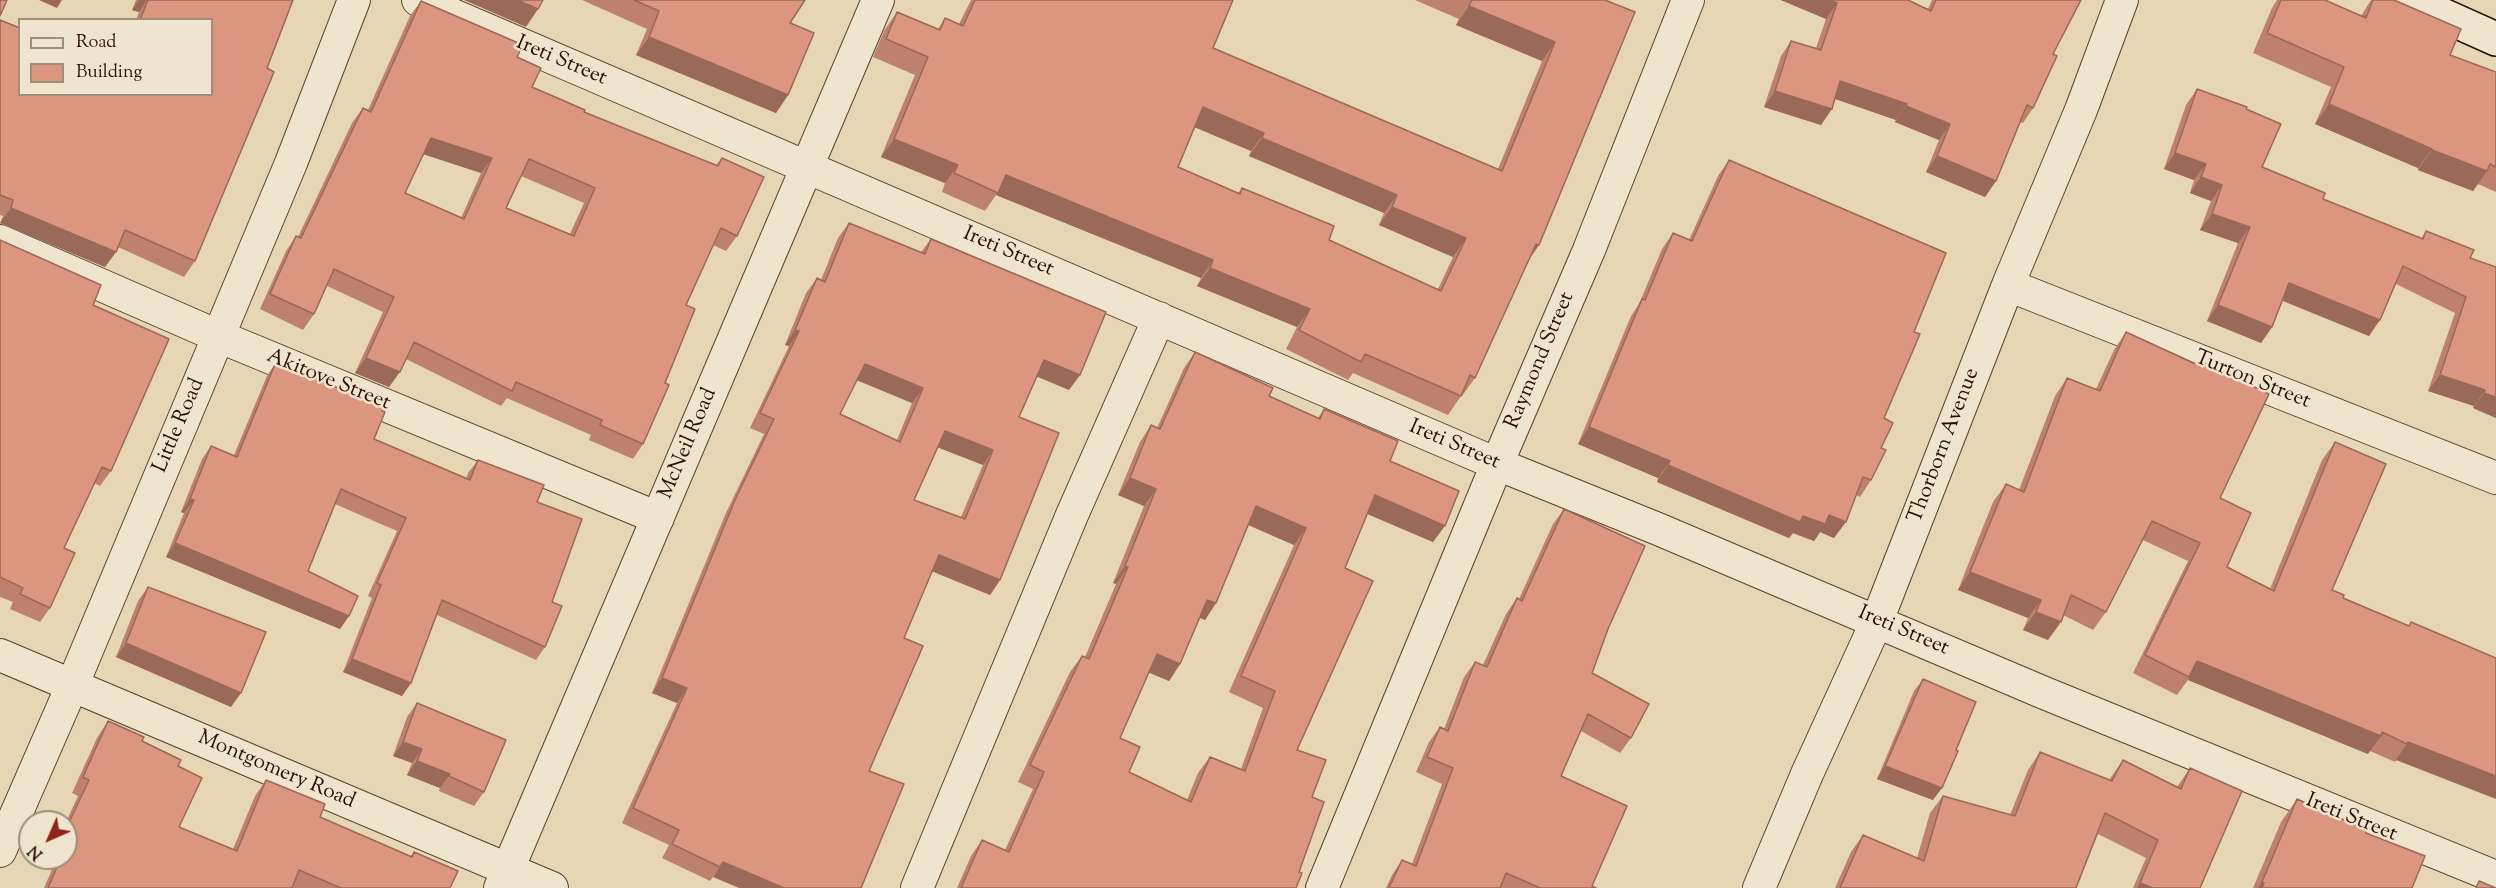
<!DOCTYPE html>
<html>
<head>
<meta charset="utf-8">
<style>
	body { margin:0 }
	#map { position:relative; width:2496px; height:888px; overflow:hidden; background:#e7d6b4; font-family:"Sorts Mill Goudy",serif }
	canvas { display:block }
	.legend { position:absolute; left:18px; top:18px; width:195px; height:78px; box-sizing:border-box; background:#efe4ce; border:2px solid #9f8e7c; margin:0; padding:8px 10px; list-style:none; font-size:18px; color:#280e01 }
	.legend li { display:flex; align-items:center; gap:12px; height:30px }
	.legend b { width:30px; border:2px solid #9f8e7c }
	.north { position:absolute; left:18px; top:810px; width:60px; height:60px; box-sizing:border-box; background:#efe4ce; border:2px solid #9f8e7c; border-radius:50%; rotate:225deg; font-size:16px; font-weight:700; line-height:24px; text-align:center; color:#280e01 }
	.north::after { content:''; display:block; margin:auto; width:21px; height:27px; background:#8f2418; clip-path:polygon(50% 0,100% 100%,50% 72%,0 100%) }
</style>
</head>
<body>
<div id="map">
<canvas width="2496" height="888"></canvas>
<ul class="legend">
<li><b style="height:8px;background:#efe4ce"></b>Road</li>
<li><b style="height:16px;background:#dc967f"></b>Building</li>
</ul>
<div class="north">N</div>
</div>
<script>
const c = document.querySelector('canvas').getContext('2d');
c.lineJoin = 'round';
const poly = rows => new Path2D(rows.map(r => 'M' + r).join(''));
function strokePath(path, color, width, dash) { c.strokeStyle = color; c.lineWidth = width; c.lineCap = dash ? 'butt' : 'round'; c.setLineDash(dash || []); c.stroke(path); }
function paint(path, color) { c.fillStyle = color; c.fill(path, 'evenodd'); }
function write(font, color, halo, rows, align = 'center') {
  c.font = font + ' "Sorts Mill Goudy",serif'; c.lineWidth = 5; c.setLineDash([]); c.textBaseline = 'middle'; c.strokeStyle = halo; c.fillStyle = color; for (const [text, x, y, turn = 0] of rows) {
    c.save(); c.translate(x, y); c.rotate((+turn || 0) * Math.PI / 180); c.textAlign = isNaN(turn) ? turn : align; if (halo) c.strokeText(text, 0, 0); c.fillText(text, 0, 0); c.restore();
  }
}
const street = poly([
	[418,0,1497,464,1658,529,2042,692,2496,877],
	[0,241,218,336,658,518],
	[2008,285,2496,478],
	[0,655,552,888],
	[0,851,72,686,291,163,354,0],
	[500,888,878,0],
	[917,888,1072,515,1159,318],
	[1322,888,1497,464,1589,250,1688,0],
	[1759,888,1807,774,1877,621,2008,285,2081,110,2122,0]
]);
const secondary = poly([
	[2409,0,2496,39]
]);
strokePath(street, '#58402e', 34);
strokePath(secondary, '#280e01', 36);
strokePath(street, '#efe4ce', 32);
strokePath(secondary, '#efe4ce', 33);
paint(poly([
	[136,0,293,0,195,261,184,277,118,247,116,252,105,267,0,223,3,216,0,215,0,20,20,94,212,94,212,20,136,20,139,12,132,10],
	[582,0,805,0,790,23,788,95,776,113,636,55,647,29],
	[971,0,1233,0,1213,48,1498,169,1542,61,1456,25,1459,19,1415,0,1605,0,1539,245,1529,260,1475,378,1462,396,1461,396,1448,415,1353,373,1348,380,1286,349,1297,327,1197,286,1201,278,996,195,985,211,942,192,945,183,881,157,915,75,873,57,884,31,897,12,938,29,945,18,959,24],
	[1194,127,1251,151,1249,156,1384,213,1379,225,1453,257,1438,289,1329,240,1242,188,1238,193,1178,167],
	[1781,0,1908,0,1928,9,1932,0,2081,0,2053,54,2033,108,2023,123,2020,122,1996,181,1985,197,1926,172,1939,140,1895,122,1896,120,1835,99,1821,125,1764,107,1781,56,1791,41,1816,48,1826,19],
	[2277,0,2325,0,2361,16,2371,0,2394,0,2450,55,2496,72,2496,192,2478,184,2473,191,2418,170,2418,168,2315,124,2331,87,2253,53,2272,8],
	[421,1,517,57,532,87,584,112,716,165,722,158,737,236,726,251,713,245,686,305,665,383,643,444,633,459,589,440,591,435,507,398,501,406,406,359,389,387,355,373,383,312,327,286,314,314,303,330,260,309,286,251,296,236,298,237,352,123,363,108,368,110,410,16],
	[423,154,481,173,461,218,405,193],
	[521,176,584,203,570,234,506,208],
	[2197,89,2246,109,2262,167,2323,199,2421,239,2426,231,2470,258,2496,267,2496,418,2473,408,2474,406,2428,391,2455,313,2396,284,2369,336,2282,300,2272,327,2261,343,2207,321,2238,243,2200,230,2211,201,2190,193,2194,180,2164,169,2186,105],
	[1729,160,1914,332,1884,418,1881,448,1871,480,1860,497,1856,495,1834,538,1820,532,1814,541,1793,533,1789,538,1657,482,1658,478,1578,444,1631,316,1639,304,1662,249,1673,233,1689,240,1718,176],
	[849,223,921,252,931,239,1069,390,1037,376,1019,417,1000,580,990,595,932,571,710,881,662,858,669,845,622,823,677,703,652,693,725,515,764,434,750,428,789,346,785,345,806,293,817,278,821,280,838,238],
	[857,380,912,403,897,440,840,414],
	[938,447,983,465,961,517,914,500],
	[0,240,93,305,111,471,100,486,94,483,64,548,50,608,40,622,10,609,13,602,0,597],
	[2126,332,2200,365,2202,362,2220,498,2227,567,2270,589,2322,460,2335,442,2332,590,2343,598,2409,626,2411,622,2496,658,2395,762,2370,751,2368,754,2188,680,2177,695,2133,673,2188,561,2143,540,2106,612,2093,630,2063,615,2048,640,2023,630,2028,618,1958,590,1993,502,2006,484,2019,490,2055,396,2067,378,2096,389,2114,350],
	[1195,352,1269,396,1318,418,1324,409,1390,461,1433,542,1367,514,1345,568,1297,750,1312,797,1296,888,957,888,971,856,982,840,1005,850,1033,789,1018,782,1070,672,1082,656,1085,657,1116,584,1113,583,1144,506,1118,495,1140,442,1151,425,1157,428,1184,368],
	[1248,525,1294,545,1229,692,1263,708,1241,769,1210,757,1198,773,1187,800,1129,772,1120,738,1149,672,1169,681,1180,664,1200,618,1205,620,1216,603],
	[276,362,374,439,466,479,468,473,478,460,537,502,552,602,545,647,536,660,437,615,411,683,402,696,343,672,372,598,368,596,397,531,335,504,308,571,340,629,166,557,184,513,181,512,202,459,211,446,234,455,267,376],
	[1564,509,1608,629,1592,673,1631,738,1620,753,1581,731,1561,776,1592,886,1596,888,1386,888,1392,875,1402,860,1412,864,1442,784,1416,772,1429,742,1440,727,1444,729,1464,677,1475,662,1483,665,1506,614,1517,598,1519,599,1553,524],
	[148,587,231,707,116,657,138,601],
	[1923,679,1933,800,1877,779,1914,691],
	[417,703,484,792,474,806,439,791,440,788,407,775,412,763,393,756,407,717],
	[108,721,142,741,178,766,179,827,233,849,255,796,266,780,320,817,411,856,414,852,450,888,44,888,53,867,46,864,49,858,66,858,66,822,78,796,72,793,97,738],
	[2040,752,2109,780,2123,760,2177,787,2190,768,2200,888,2133,888,2146,858,2098,834,2076,888,1835,888,1851,852,1863,835,1917,858,1930,813,1943,796,2010,815,2028,770],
	[2297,799,2366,833,2412,888,2253,888,2281,822]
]), '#bd816d');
paint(poly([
	[39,0,62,0,57,8],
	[139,0,147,0,139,12,132,10],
	[464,0,517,0,538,9,526,27],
	[1781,0,1829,0,1837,3,1826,19],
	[1469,6,1555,42,1542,61,1456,25],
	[649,37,788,95,776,113,636,55],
	[1840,81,1907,104,1896,120,1830,97],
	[1775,91,1832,109,1821,125,1764,107],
	[2329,104,2432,149,2418,168,2315,124],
	[1906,106,1950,124,1939,140,1895,122],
	[1203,107,1264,133,1251,151,1190,125],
	[431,138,492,158,481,173,420,153],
	[1262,138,1397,195,1384,213,1249,156],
	[894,139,958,165,945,183,881,157],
	[2432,150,2487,171,2473,191,2418,170],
	[2175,153,2206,164,2194,180,2164,169],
	[1937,156,1996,181,1985,197,1926,172],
	[1006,175,1213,260,1201,278,996,195],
	[2201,177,2222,185,2211,201,2190,193],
	[1392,207,1466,238,1453,257,1379,225],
	[11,208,116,252,105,267,0,223],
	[2212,214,2250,227,2238,243,2200,230],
	[1536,244,1539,245,1526,263],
	[1210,268,1310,309,1297,327,1197,286],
	[2289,283,2380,320,2369,336,2278,299],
	[2218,305,2272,327,2261,343,2207,321],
	[795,330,799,331,789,346,785,345],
	[366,358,400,372,389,387,355,373],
	[1044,360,1080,375,1069,390,1033,375],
	[865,364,923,388,912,403,854,379],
	[2440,375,2485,390,2474,406,2428,391],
	[2484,393,2496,397,2496,418,2473,408],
	[1589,427,1670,461,1658,478,1578,444],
	[945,431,993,450,983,465,934,446],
	[1668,465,1803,516,1829,515,1846,522,1834,538,1820,532,1814,541,1793,533,1789,538,1657,482],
	[1130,478,1156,489,1144,506,1118,495],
	[1375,495,1445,526,1433,542,1363,512],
	[190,499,194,500,184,513,181,512],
	[1256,506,1306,528,1294,545,1244,523],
	[175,543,349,616,340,629,166,557],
	[939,555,1000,580,990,595,929,570],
	[1125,566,1128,567,1116,584,1113,583],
	[1970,572,2041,600,2028,618,1958,590],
	[1207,600,1216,603,1205,620,1196,616],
	[2036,612,2061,622,2048,640,2023,630],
	[126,643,241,693,231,707,116,657],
	[1157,654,1180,664,1169,681,1145,671],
	[352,659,411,683,402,696,343,672],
	[2197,661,2381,736,2368,754,2188,680],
	[662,678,687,688,677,703,652,693],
	[403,742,422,749,412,763,393,756],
	[2408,742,2496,776,2496,799,2396,760],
	[417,761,450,774,440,788,407,775],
	[1885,766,1942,788,1933,800,1877,779],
	[723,862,784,888,739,888,713,877],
	[2262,882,2264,883,2261,888,2258,888],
	[2140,883,2153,888,2137,888]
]), '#9a6959');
const building = poly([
	[0,0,7,0,0,16,0,0],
	[148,0,293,0,267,68,274,72,195,261,125,230,116,252,11,208,13,200,0,195,0,20,20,28,20,94,212,94,212,20,140,20,148,0],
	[517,0,543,0,538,9,517,0],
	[634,0,805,0,790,23,814,33,788,95,649,37,659,11,634,0],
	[975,0,1233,0,1213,48,1502,171,1555,42,1469,6,1472,0,1471,0,1605,0,1635,12,1539,245,1536,244,1475,378,1470,375,1461,396,1365,354,1361,362,1299,330,1310,309,1210,268,1213,260,1006,175,998,193,954,173,958,165,894,139,928,57,886,39,897,12,940,30,945,18,963,26,975,0],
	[1203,107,1264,133,1262,138,1397,195,1392,207,1466,238,1441,291,1329,240,1334,226,1242,188,1240,194,1178,167,1203,107],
	[1829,0,1908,0,1931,11,1936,0,2081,0,2053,54,2057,56,2033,108,2027,105,1996,181,1937,156,1950,124,1906,106,1907,104,1840,81,1832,109,1775,91,1791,41,1821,50,1837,3,1829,0],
	[2281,0,2325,0,2366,18,2373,0,2394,0,2461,29,2450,55,2496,72,2496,167,2490,164,2487,171,2432,150,2432,149,2329,104,2344,67,2267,33,2281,0],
	[421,1,523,45,517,57,541,68,532,87,585,110,584,112,718,166,722,158,764,177,737,236,721,228,686,305,695,309,665,383,669,385,643,444,600,425,602,420,516,382,512,391,414,342,400,372,366,358,394,297,334,269,314,314,270,294,296,236,301,238,363,108,371,112,421,1],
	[431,138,492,158,464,219,405,193,431,138],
	[529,159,595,188,574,236,506,208,529,159],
	[2197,89,2247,107,2246,109,2281,124,2262,167,2325,193,2323,199,2423,239,2426,231,2474,250,2470,258,2496,267,2496,397,2484,393,2485,390,2440,375,2466,297,2403,266,2380,320,2289,283,2272,327,2218,305,2250,227,2212,214,2222,185,2201,177,2206,164,2175,153,2197,89],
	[1729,160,1946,253,1914,332,1920,334,1884,418,1893,423,1881,448,1886,450,1871,480,1863,477,1846,522,1829,515,1825,524,1803,516,1800,522,1668,465,1670,461,1589,427,1642,299,1645,300,1673,233,1692,241,1729,160],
	[849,223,925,254,931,239,1106,312,1080,375,1044,360,1019,417,1059,433,1000,580,939,555,904,638,923,646,869,771,904,784,861,888,784,888,723,862,720,867,672,844,679,830,633,808,687,688,662,678,735,500,774,419,760,413,799,331,795,330,817,278,825,282,849,223],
	[865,364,923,388,900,442,840,414,865,364],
	[945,431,993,450,965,519,914,500,945,431],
	[0,240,101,285,93,305,169,339,111,471,102,467,64,548,75,553,50,608,20,594,23,588,0,577,0,240],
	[2126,332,2200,366,2202,362,2269,394,2220,498,2251,513,2227,567,2274,591,2335,442,2386,464,2332,590,2344,595,2343,598,2409,626,2411,622,2496,658,2496,776,2408,742,2407,744,2382,732,2381,736,2197,661,2189,677,2145,655,2200,543,2152,521,2106,612,2071,595,2061,622,2036,612,2041,600,1970,572,2006,484,2024,492,2067,378,2100,391,2126,332],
	[1195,352,1273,388,1269,396,1320,419,1324,409,1398,441,1390,461,1459,491,1445,526,1375,495,1345,568,1373,581,1297,750,1326,760,1312,797,1324,802,1299,872,1302,873,1296,888,961,888,982,840,1009,852,1044,772,1030,765,1082,656,1089,659,1128,567,1125,566,1156,489,1130,478,1151,425,1160,429,1195,352],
	[1256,506,1306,528,1241,676,1275,691,1245,771,1210,757,1191,802,1129,772,1140,747,1120,738,1157,654,1180,664,1207,600,1216,603,1256,506],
	[276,362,384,407,382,411,385,412,374,439,470,480,478,460,544,485,537,502,582,519,552,602,562,606,545,647,442,600,411,683,352,659,381,585,377,583,406,518,341,489,308,571,358,596,349,616,175,543,194,500,190,499,211,446,237,457,276,362],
	[1564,509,1645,546,1608,629,1592,673,1649,704,1631,738,1588,714,1561,776,1627,806,1592,886,1596,888,1540,888,1506,873,1500,888,1389,888,1402,860,1416,866,1453,768,1427,757,1440,727,1448,731,1475,662,1487,667,1517,598,1522,601,1564,509],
	[148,587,266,632,241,693,126,643,148,587],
	[1923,679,1976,702,1956,750,1958,751,1942,788,1885,766,1923,679],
	[417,703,506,740,484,792,449,776,450,774,417,761,422,749,403,742,417,703],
	[108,721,144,737,142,741,181,760,178,766,202,778,179,827,237,851,266,780,325,804,320,817,412,857,414,852,458,871,450,888,341,888,299,870,292,888,48,888,61,858,66,858,66,829,89,780,83,777,108,721],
	[2040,752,2112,781,2123,760,2181,789,2190,768,2242,791,2200,888,2153,888,2140,883,2158,840,2105,813,2076,888,1840,888,1863,835,1924,861,1943,796,2015,816,2040,752],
	[2297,799,2367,830,2366,833,2425,856,2412,888,2262,888,2264,883,2262,882,2297,799],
	[2479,881,2496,888,2476,888,2479,881]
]);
paint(building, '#dc967f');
strokePath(building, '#9a6959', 1.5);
write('21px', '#280e01', '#efe4ce', [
	["Ireti Street",561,62,23],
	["Ireti Street",1008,253,23],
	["Raymond Street",1541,361,-67],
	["Akitove Street",328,381,22],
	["Turton Street",2252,381,22],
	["Little Road",180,426,-67],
	["McNeil Road",689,444,-67],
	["Ireti Street",1454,446,23],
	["Thorborn Avenue",1945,446,-69],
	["Ireti Street",1903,632,23],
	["Montgomery Road",276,771,23],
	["Ireti Street",2351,819,22]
]);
</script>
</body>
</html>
